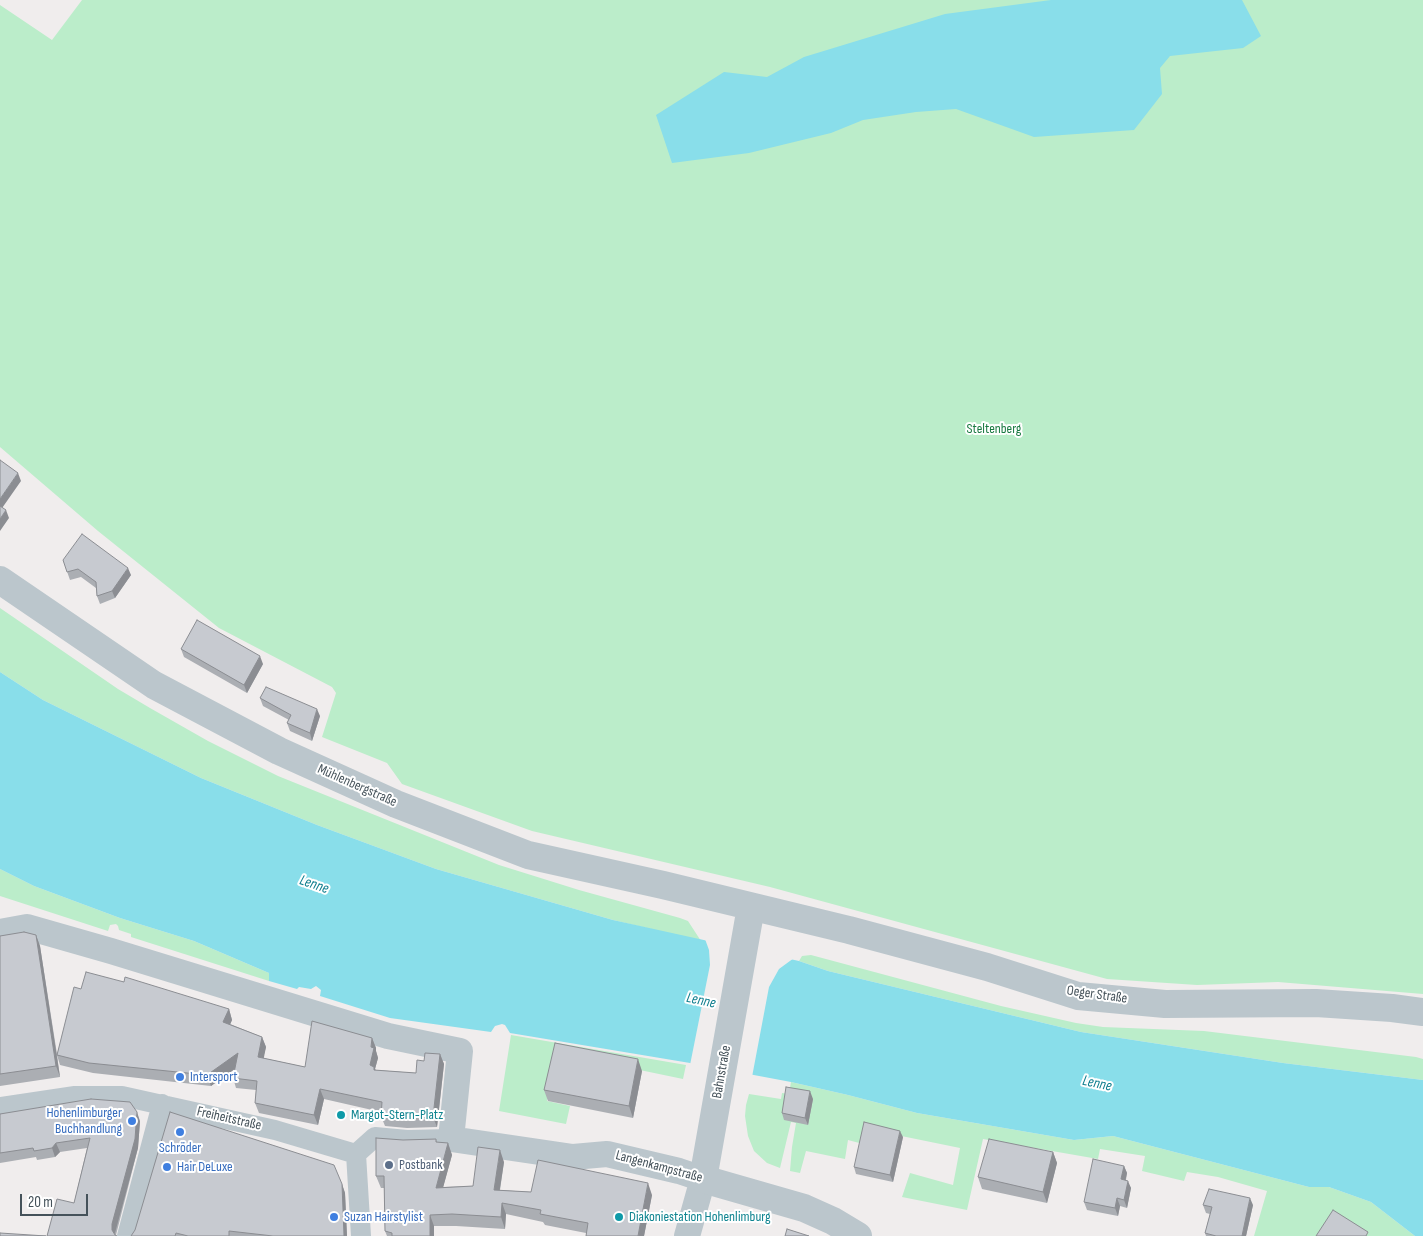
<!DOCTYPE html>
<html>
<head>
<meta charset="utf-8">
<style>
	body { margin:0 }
	#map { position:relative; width:1423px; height:1236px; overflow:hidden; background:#f0eded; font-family:"Sofia Sans Condensed",sans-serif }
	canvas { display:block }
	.scale { position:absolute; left:20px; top:1194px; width:68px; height:22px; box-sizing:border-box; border:2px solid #45525a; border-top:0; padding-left:6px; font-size:15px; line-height:18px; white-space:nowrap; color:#45525a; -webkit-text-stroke:4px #fff; paint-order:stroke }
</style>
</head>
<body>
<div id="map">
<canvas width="1423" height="1236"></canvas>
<div class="scale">20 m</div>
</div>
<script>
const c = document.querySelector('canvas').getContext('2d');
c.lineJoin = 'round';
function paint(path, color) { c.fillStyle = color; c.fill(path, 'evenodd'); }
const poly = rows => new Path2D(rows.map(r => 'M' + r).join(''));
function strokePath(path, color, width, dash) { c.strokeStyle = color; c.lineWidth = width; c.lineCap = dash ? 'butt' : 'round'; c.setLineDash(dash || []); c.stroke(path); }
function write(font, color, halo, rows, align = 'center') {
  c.font = font + ' "Sofia Sans Condensed",sans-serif'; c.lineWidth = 4; c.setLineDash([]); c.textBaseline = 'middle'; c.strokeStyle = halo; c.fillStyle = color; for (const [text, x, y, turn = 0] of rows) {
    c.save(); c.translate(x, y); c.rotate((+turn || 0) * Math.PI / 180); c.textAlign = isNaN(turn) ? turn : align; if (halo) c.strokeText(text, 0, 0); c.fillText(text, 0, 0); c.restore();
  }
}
paint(poly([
	[82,0,1423,0,1423,994,1278,982,1197,985,1107,979,770,887,532,831,402,784,387,763,322,737,336,693,332,687,219,628,98,531,0,447,0,5,52,40],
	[0,608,118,689,150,708,208,741,278,776,499,865,579,890,680,918,688,921,701,941,613,920,436,869,317,825,201,778,43,700,0,672],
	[0,869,34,886,120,918,194,941,269,973,269,981,131,937,131,934,119,930,118,926,116,924,110,925,108,931,0,896],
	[811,955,1001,1006,1076,1023,1103,1027,1204,1031,1416,1057,1423,1059,1423,1080,1283,1063,1081,1032,828,971,799,961,802,956],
	[511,1035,686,1065,683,1079,558,1053,547,1101,570,1106,566,1124,499,1111],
	[791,1082,848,1095,917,1113,1074,1140,1113,1136,1309,1187,1329,1187,1371,1202,1415,1236,1254,1236,1267,1191,1218,1177,1187,1172,1184,1181,1142,1171,1145,1156,1100,1149,1098,1159,983,1139,967,1210,902,1197,910,1173,953,1185,960,1148,877,1131,863,1144,848,1140,845,1159,806,1151,800,1173,790,1171,792,1147,796,1123,791,1122,780,1168,767,1163,754,1151,748,1136,745,1116,746,1105,749,1094,781,1099,782,1093,789,1094]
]), '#bbedca');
paint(poly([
	[1051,0,1242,0,1261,36,1243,48,1170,56,1160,68,1162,94,1134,130,1034,137,956,109,916,112,863,120,831,133,749,153,672,163,656,115,724,72,767,77,804,57,945,14],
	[0,672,43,700,201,778,317,825,436,869,613,920,799,961,828,971,1081,1032,1283,1063,1423,1080,1423,1236,1415,1236,1371,1202,1329,1187,1309,1187,1113,1136,1074,1140,917,1113,848,1095,791,1082,690,1063,510,1033,505,1025,502,1024,495,1026,491,1032,390,1018,320,996,321,990,316,986,311,989,299,987,297,989,269,981,269,973,194,941,120,918,34,886,0,869]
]), '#89deea');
paint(poly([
	[705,939,794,958,779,969,769,987,752,1077,690,1065,710,965,709,950]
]), '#f0eded');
strokePath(poly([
	[0,1107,75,1096,122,1096,275,1130,356,1154,375,1137,407,1140,451,1139],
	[356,1154,361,1236],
	[127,1236,162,1104]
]), '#bbc6cc', 20);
strokePath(poly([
	[0,932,27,927,111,951,388,1036,460,1051,451,1139,573,1157,607,1154,679,1171,703,1179,687,1236]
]), '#bbc6cc', 26);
strokePath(poly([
	[0,580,154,685,279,751,396,804,528,855,663,885,849,930,987,967,1078,996,1165,1004,1316,1003,1392,1008,1423,1012],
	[751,907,703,1179,804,1208,833,1221,858,1236]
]), '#bbc6cc', 28);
paint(poly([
	[63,560,131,575,115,598,100,604,97,596,96,588,81,577,70,580],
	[181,649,263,664,247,693,184,657],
	[260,698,320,716,312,741,290,731,287,723,289,720,263,706],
	[36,935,40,946,57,1054,81,989,229,1009,232,1020,230,1024,262,1037,266,1047,263,1058,305,1067,372,1038,376,1048,376,1051,378,1058,375,1069,376,1070,416,1073,424,1061,440,1054,444,1064,437,1127,407,1128,385,1126,381,1116,381,1112,324,1099,318,1125,259,1113,255,1103,256,1090,236,1088,233,1078,235,1068,211,1086,93,1073,60,1065,57,1055,60,1077,0,1086,0,936],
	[642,1071,633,1118,548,1101,544,1090],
	[813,1099,808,1125,784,1120,782,1113],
	[0,1114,140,1121,138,1148,116,1235,74,1203,87,1148,60,1152,55,1157,37,1160,36,1157,0,1163],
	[903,1137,893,1182,856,1174,854,1167],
	[436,1139,437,1142,448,1143,452,1155,443,1187,473,1186,504,1162,500,1190,531,1192,652,1195,644,1236,586,1236,586,1233,545,1225,543,1222,506,1214,505,1229,456,1226,434,1226,434,1236,387,1236,385,1231,384,1188,381,1188,376,1176,403,1140],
	[1053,1152,1057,1163,1047,1203,982,1189,978,1177],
	[1124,1166,1127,1173,1126,1180,1131,1188,1127,1208,1120,1206,1118,1216,1087,1210,1084,1202],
	[342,1184,345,1193,347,1236,131,1236],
	[1203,1205,1253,1205,1246,1236,1206,1236,1205,1233,1210,1214,1206,1213]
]), '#abaeb3');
paint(poly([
	[18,473,21,481,0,511,0,499],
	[6,510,9,518,0,531,0,519],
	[128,568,131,575,115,598,112,591],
	[260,656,263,664,247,693,244,685],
	[317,709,320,716,312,741,310,733],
	[36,935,40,946,60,1077,56,1066],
	[229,1009,232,1020,227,1032,223,1022],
	[262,1037,266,1047,262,1067,258,1057],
	[372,1038,376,1048,376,1051,378,1058,375,1069,378,1077,370,1065],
	[238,1053,242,1064,211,1086,207,1075],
	[440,1054,444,1064,437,1127,433,1117],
	[638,1059,642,1071,633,1118,629,1106],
	[320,1089,324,1099,318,1125,314,1115],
	[810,1091,813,1099,808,1125,805,1118],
	[137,1112,140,1121,138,1148,115,1233,116,1236,112,1230,112,1224],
	[900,1131,903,1137,893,1182,890,1175],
	[56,1143,60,1152,55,1157,52,1148],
	[448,1143,452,1155,440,1199,436,1188],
	[500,1150,504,1162,498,1201,494,1190],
	[1053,1152,1057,1163,1047,1203,1043,1192],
	[1124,1166,1127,1173,1124,1187,1121,1179],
	[1128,1181,1131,1188,1127,1208,1124,1200],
	[648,1183,652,1195,644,1236,638,1236],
	[342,1184,345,1193,347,1236,344,1236],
	[1117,1198,1120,1206,1118,1216,1115,1208],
	[1250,1198,1253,1205,1246,1236,1242,1236],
	[502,1203,506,1214,505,1229,501,1217],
	[430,1215,434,1226,434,1236,430,1236]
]), '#8b8d92');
const building = poly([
	[0,460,18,473,0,499,0,460],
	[0,506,6,510,0,519,0,506],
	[82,534,128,568,112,591,97,596,96,582,78,569,67,572,63,560,82,534],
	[197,620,260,656,244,685,181,649,197,620],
	[266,687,317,709,310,733,287,723,291,715,260,698,266,687],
	[24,932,36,935,56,1066,0,1074,0,936,24,932],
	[86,972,124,982,125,977,229,1009,223,1022,262,1037,258,1057,305,1067,312,1021,372,1038,371,1047,374,1048,370,1065,374,1067,374,1070,416,1073,417,1060,424,1061,425,1053,440,1054,433,1117,404,1118,381,1116,382,1102,320,1089,314,1115,255,1103,257,1081,233,1078,238,1053,207,1075,89,1063,57,1055,74,987,81,989,86,972],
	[555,1043,638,1059,629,1106,544,1090,555,1043],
	[786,1087,810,1091,805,1118,782,1113,786,1087],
	[91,1099,130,1102,137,1112,135,1139,112,1224,112,1230,115,1235,117,1236,47,1236,57,1199,74,1203,90,1138,56,1143,52,1148,34,1151,33,1148,0,1153,0,1114,91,1099],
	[170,1112,334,1165,342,1184,344,1236,273,1236,229,1231,229,1236,188,1236,176,1233,175,1236,131,1236,135,1230,170,1112],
	[864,1122,900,1131,890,1175,854,1167,864,1122],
	[376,1138,403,1140,436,1139,436,1142,448,1143,436,1188,473,1186,478,1147,500,1150,494,1190,531,1192,538,1160,648,1183,638,1236,586,1236,588,1223,540,1214,541,1210,502,1203,501,1217,452,1214,430,1215,430,1236,392,1236,392,1233,385,1231,384,1176,376,1176,376,1138],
	[989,1139,1053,1152,1043,1192,978,1177,989,1139],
	[1093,1159,1124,1166,1121,1179,1128,1181,1124,1200,1117,1198,1115,1208,1084,1202,1093,1159],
	[1209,1189,1250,1198,1242,1236,1216,1236,1205,1233,1212,1207,1203,1205,1209,1189],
	[1333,1210,1368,1232,1366,1236,1316,1236,1333,1210],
	[787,1229,809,1236,785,1236,787,1229],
	[0,1233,46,1236,0,1236,0,1233]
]);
paint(building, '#c7cad0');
strokePath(building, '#8b8d92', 1);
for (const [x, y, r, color] of [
	[180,1077,5,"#3f7fe0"],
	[341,1115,5,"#0f9aa8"],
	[132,1121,5,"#3f7fe0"],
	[180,1132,5,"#3f7fe0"],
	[389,1165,5,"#5c6f8a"],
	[167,1167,5,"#3f7fe0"],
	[334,1217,5,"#3f7fe0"],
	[619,1217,5,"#0f9aa8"]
]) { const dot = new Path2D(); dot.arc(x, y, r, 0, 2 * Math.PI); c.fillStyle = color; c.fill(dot); strokePath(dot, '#fff', 2); }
write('14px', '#187940', '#fff', [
	["Steltenberg",994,429]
]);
write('14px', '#45525a', '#fff', [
	["Mühlenbergstraße",357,786,24],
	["Oeger Straße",1097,995,8],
	["Bahnstraße",722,1072,-80],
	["Freiheitstraße",229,1119,13],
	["Langenkampstraße",659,1167,15]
]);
write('14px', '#366cbe', '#fff', [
	["Intersport",190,1077],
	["Hohenlimburger",122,1113,"right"],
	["Buchhandlung",122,1129,"right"],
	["Schröder",180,1148,"center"],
	["Hair DeLuxe",177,1167],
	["Suzan Hairstylist",344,1217]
], 'left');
write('14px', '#0d838f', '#fff', [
	["Margot-Stern-Platz",351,1115],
	["Diakoniestation Hohenlimburg",629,1217]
], 'left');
write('14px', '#4e5e75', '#fff', [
	["Postbank",399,1165]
], 'left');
write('italic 15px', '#0f7e8e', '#fff', [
	["Lenne",314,885,19],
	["Lenne",701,1001,12],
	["Lenne",1097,1084,12]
]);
</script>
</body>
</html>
